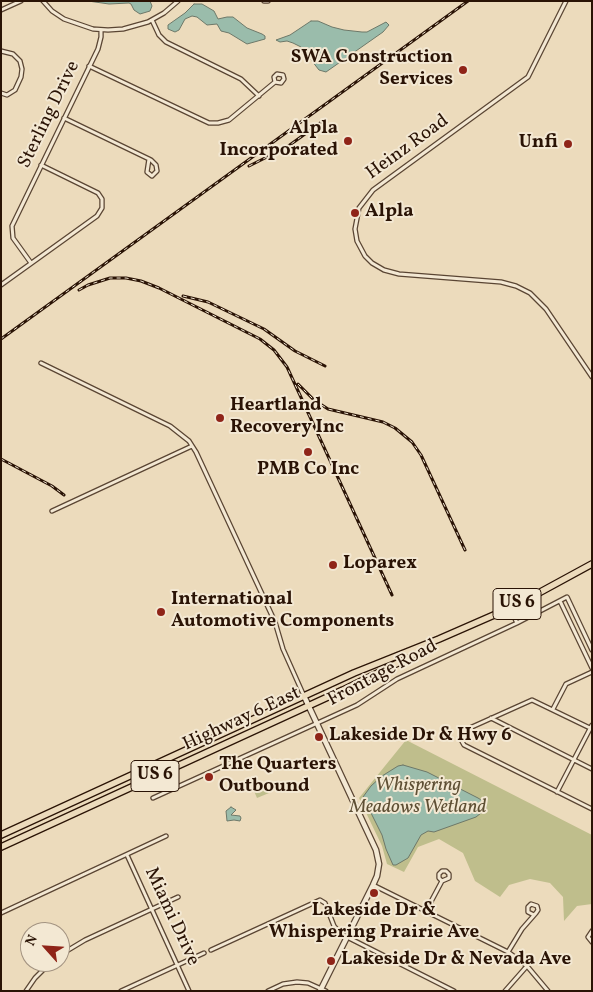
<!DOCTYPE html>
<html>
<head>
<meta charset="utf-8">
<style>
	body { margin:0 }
	#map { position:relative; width:593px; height:992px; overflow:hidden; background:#ecdbbc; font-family:Vollkorn,serif }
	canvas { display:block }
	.frame { position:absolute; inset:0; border:2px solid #2a1305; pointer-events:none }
	.north { position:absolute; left:20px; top:922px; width:50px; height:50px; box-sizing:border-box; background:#f3e8d3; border:1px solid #a39381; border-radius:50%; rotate:296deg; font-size:14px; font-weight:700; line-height:20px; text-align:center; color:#2a1305 }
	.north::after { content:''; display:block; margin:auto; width:18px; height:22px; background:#8f2418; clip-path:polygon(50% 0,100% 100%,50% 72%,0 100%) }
</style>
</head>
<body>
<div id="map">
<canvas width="593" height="992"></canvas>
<div class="frame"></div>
<div class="north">N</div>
</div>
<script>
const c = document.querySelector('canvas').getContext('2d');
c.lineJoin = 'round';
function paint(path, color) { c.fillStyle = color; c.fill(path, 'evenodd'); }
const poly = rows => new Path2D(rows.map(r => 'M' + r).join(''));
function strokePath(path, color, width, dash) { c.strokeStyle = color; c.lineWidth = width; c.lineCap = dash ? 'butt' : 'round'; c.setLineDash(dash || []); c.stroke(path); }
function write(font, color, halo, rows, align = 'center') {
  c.font = font + ' Vollkorn,serif'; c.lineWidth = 4; c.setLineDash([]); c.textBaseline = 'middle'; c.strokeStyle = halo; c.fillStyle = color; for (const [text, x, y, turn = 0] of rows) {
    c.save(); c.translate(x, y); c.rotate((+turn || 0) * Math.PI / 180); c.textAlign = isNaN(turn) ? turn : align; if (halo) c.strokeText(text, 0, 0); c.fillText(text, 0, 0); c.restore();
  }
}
paint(poly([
	[406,740,592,835,592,904,577,906,564,921,563,897,550,883,530,879,509,885,500,897,475,881,463,853,439,839,418,847,404,872,387,864,382,846,359,798],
	[266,785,269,793,257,798,254,791]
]), '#bfbe8c');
const water = poly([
	[88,1,150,1,152,6,150,11,140,14,134,10,131,4,129,3,109,4,88,1],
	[194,4,202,4,214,11,218,19,227,17,233,17,247,28,262,34,265,36,265,39,247,44,229,33,221,31,217,24,207,25,197,17,192,16,185,19,179,30,175,32,168,29,168,25,185,13,194,4],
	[311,21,318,21,332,27,344,30,362,32,367,32,386,22,389,25,383,32,326,72,319,70,301,47,293,43,287,41,280,42,276,40,290,35,311,21],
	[403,765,427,772,478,798,486,803,486,809,476,817,434,832,428,831,421,835,408,858,396,865,393,865,386,849,382,835,363,797,371,786,382,776,398,766,403,765],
	[231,807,236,810,231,815,240,816,241,818,240,821,234,820,227,821,226,811,231,807]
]);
paint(water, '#9abcab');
strokePath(water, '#6d7869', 1);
const minor = poly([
	[43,1,52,11,64,19,93,29,108,30,123,29,148,22,164,13,178,1],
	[264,1,268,1],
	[566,1,528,77,373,190,359,208,355,229,357,241,365,256,372,263,384,270,399,274,501,282,516,286,530,293,546,309,592,377],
	[1,10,21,1],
	[152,20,159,35,166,42,241,79,259,96],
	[1,51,13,54,20,61,22,69,21,77,15,90,7,95,1,93],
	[89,66,209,123,218,123,229,120,275,82,274,77,277,74,283,75,284,79,281,83,275,82],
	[64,118,149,159,151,160,156,165,157,171,152,176,147,172,149,159],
	[31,263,13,238,12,226,98,49,101,37,101,30],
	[1,285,97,216,102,208,102,199,98,193,41,165],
	[41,363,170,426,189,441,196,452,275,622,283,649,304,696],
	[52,511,192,446],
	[560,601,592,668],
	[510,608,517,623],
	[553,709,566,684,592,672],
	[491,718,592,769],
	[592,729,532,700,463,731,460,738,464,745,592,809],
	[557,792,592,725],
	[153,798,357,705,397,679,517,623,567,597,592,650],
	[127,855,189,991],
	[373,885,508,952,527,966,548,991],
	[426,911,442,881,449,878,449,874,446,871,442,871,439,874,439,878,442,881],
	[1,913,166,836],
	[592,931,588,937,592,942],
	[211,950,320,900,325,903,334,926,341,934,454,991],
	[508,952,522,929,536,913,538,910,537,906,531,904,528,907,528,912,534,915],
	[60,955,85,940,178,897],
	[26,991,35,978,51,962],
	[121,991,204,953],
	[268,991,283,984,297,982,308,983,326,991],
	[505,991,527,966]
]);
const tertiary = poly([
	[304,696,376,850,379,864,377,876,373,885,320,991]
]);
const primary = poly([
	[1,835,354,673,439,639,510,608,535,595,592,564],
	[1,847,343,690,404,660,425,648]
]);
strokePath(minor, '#5a4533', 5.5);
strokePath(tertiary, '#5a4533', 7);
strokePath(primary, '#2a1305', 8);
strokePath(minor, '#f3e8d3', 3);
strokePath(tertiary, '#f3e8d3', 4.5);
strokePath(primary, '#ecdbbc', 5.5);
const rail = poly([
	[249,166,287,147,323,121],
	[79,290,88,285,110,278,126,278,141,281,159,288,260,339,274,350,287,367,392,595],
	[183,296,208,302,264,329,295,351,325,366],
	[1,339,468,1],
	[298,384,314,400,328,409,383,422,395,428,412,442,421,455,465,550],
	[1,459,52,486,64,495]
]);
strokePath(rail, '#2a1305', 3);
strokePath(rail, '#f3e8d3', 1, [4]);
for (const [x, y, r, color] of [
	[463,70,5,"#8f2418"],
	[348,141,5,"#8f2418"],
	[568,144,5,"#8f2418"],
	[355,213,5,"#8f2418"],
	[220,418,5,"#8f2418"],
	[308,452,5,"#8f2418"],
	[333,565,5,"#8f2418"],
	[161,612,5,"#8f2418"],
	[319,737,5,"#8f2418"],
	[209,777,5,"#8f2418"],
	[374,893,5,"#8f2418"],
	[331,961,5,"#8f2418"]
]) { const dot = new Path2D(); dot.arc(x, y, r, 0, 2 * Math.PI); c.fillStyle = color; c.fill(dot); strokePath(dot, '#f3e8d3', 2); }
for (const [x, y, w] of [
	[517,604,48],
	[155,776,48]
]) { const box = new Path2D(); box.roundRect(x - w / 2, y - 15.5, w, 31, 4); c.fillStyle = '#f3e8d3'; c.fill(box); strokePath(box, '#2a1305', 1); }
write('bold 18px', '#2a1305', null, [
	["US 6",517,604],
	["US 6",155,776]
]);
write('bold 19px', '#2a1305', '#f3e8d3', [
	["SWA Construction",453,59,"right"],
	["Services",453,81,"right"],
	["Alpla",338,130,"right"],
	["Incorporated",338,152,"right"],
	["Unfi",558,144,"right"],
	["Alpla",365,213],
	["Heartland",230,407],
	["Recovery Inc",230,429],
	["PMB Co Inc",308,471,"center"],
	["Loparex",343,565],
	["International",171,601],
	["Automotive Components",171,623],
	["Lakeside Dr & Hwy 6",329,737],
	["The Quarters",219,766],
	["Outbound",219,788],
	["Lakeside Dr &",374,912,"center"],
	["Whispering Prairie Ave",374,934,"center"],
	["Lakeside Dr & Nevada Ave",341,961]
], 'left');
write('19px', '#2a1305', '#f3e8d3', [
	["Sterling Drive",50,115,-64],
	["Heinz Road",408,148,-36],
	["Frontage Road",383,674,-28],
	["Highway 6 East",242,720,-25],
	["Miami Drive",171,917,65]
]);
write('italic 19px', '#5e4f34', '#f3e8d3', [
	["Whispering",418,787],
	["Meadows Wetland",418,809]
]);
</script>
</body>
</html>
